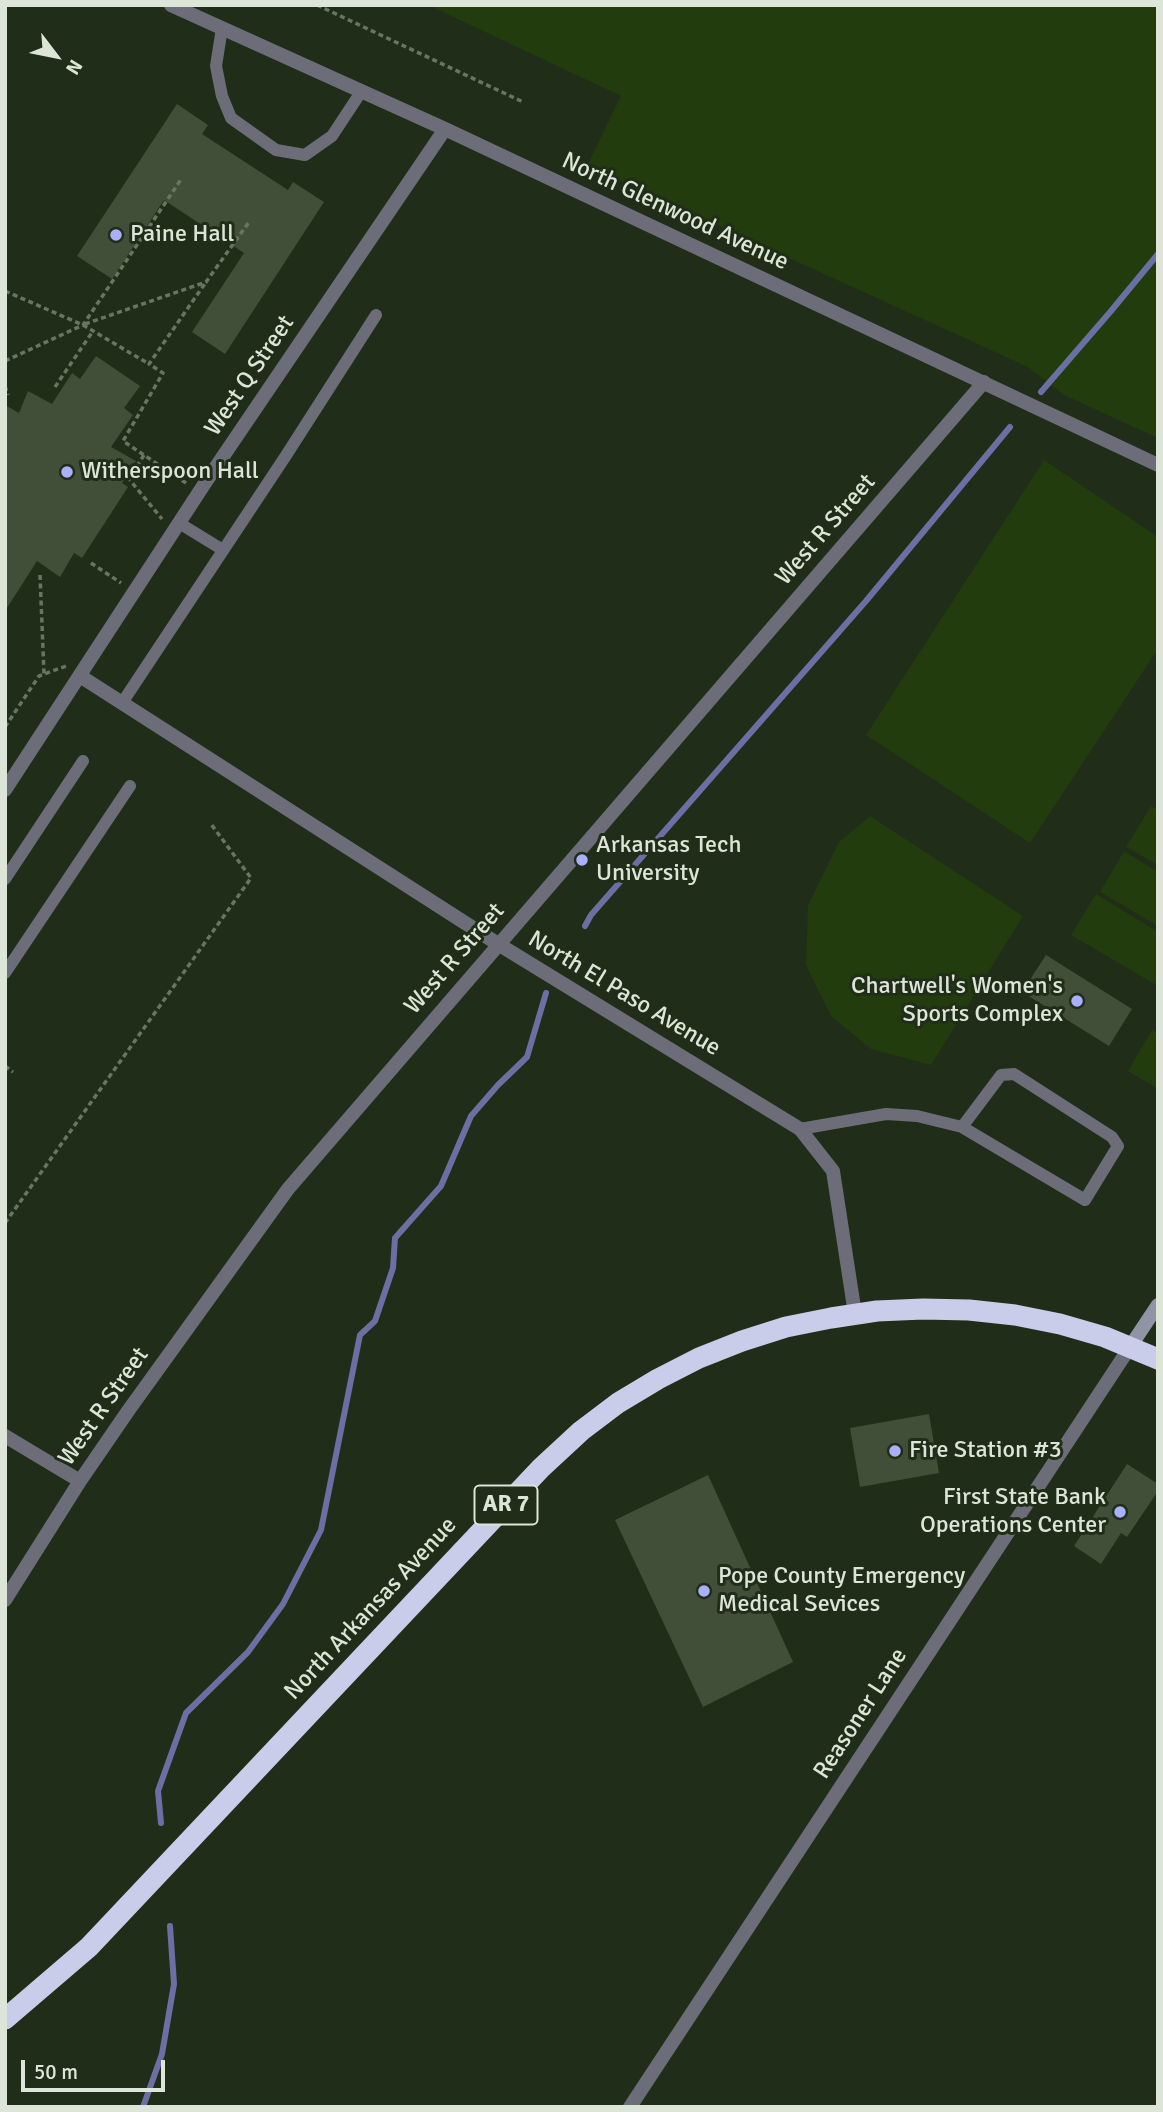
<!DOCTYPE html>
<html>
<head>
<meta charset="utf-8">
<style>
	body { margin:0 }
	#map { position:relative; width:1163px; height:2112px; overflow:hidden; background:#202d19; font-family:Signika,sans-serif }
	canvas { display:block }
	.frame { position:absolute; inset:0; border:7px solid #dce5d7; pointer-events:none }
	.north { position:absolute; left:21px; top:21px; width:70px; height:70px; -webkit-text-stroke:5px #202d19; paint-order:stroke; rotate:122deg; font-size:19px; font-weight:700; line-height:28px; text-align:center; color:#dce5d7 }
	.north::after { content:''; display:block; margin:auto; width:24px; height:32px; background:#dce5d7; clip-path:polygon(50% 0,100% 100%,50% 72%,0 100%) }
	.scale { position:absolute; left:21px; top:2060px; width:144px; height:32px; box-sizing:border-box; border:4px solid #dce5d7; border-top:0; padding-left:9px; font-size:21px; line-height:24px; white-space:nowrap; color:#dce5d7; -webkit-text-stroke:5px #202d19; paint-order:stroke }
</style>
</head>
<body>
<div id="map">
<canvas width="1163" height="2112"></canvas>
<div class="frame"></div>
<div class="north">N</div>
<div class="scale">50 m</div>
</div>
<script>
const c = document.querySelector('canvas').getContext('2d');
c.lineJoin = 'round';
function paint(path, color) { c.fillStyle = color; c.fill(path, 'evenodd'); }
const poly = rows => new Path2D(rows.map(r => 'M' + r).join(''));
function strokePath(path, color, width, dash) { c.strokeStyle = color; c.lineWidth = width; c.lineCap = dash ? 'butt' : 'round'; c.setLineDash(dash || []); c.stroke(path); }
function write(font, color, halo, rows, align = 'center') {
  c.font = font + ' Signika,sans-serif'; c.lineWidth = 6; c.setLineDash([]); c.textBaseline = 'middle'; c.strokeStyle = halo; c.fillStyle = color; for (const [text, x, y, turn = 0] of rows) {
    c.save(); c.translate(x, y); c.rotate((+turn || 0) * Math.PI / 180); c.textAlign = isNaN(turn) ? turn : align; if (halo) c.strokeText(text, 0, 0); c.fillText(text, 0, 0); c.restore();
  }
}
paint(poly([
	[428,5,1158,5,1158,438,1064,395,1028,367,587,166,621,96],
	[1044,460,1158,537,1158,649,1030,843,866,735],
	[1151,806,1158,810,1158,865,1126,847],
	[870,816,1023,916,931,1065,871,1049,831,1016,806,965,808,905,839,842],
	[1124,851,1158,872,1158,926,1100,892],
	[1096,894,1158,932,1158,986,1071,935],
	[1152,1030,1158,1034,1158,1089,1128,1071]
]), '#223c0e');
strokePath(poly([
	[1041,392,1111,311,1158,254],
	[585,926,591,915,866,601,1010,427],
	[161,1823,158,1791,186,1713,248,1652,283,1604,321,1530,360,1335,375,1321,393,1268,395,1238,441,1186,471,1116,498,1085,527,1057,546,993],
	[143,2107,162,2054,174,1984,170,1926]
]), '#6b6fa3', 6);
paint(poly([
	[177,104,208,125,202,134,288,190,293,182,324,202,225,354,192,332,244,253,164,200,112,279,77,256],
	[96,356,140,386,124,408,133,415,111,447,136,461,122,483,128,487,82,558,74,553,60,577,37,561,5,611,5,405,19,413,28,391,52,404,72,373,80,379],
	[1046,955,1132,1009,1109,1046,1022,992],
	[929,1414,939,1473,860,1487,850,1428],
	[1127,1464,1158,1484,1158,1491,1127,1537,1121,1533,1101,1564,1074,1546],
	[708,1475,793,1662,703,1707,615,1520]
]), '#414f39');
strokePath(poly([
	[317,5,523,102],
	[5,291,83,325,149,364],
	[85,324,206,282,249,222],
	[5,361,83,325,182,178],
	[5,386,8,395],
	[55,387,93,331],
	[144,455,129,479,162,519],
	[186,483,123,441,163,373,149,364,206,282],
	[91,563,121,583],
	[40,575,44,674],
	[5,727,39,676,66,666],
	[5,1066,13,1072],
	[5,1223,251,878,211,824]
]), '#697563', 3.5, [5, 3.5]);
strokePath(poly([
	[222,28,216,66,222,96,231,118,276,150,305,155,332,136,361,92],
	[179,523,223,550],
	[122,703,287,454,376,315],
	[5,879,83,761],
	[5,973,130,786],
	[800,1129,886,1114,917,1116,962,1127,1085,1200,1118,1146,1112,1137,1014,1074,1001,1075,962,1127]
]), '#6c6d78', 12);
strokePath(poly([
	[171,5,445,129,1158,465],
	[80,676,498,944,800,1129,833,1171,855,1314],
	[5,790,205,483,445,129],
	[5,1436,80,1481],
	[5,1600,80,1481,128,1411,288,1189,984,382],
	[630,2107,1130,1347]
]), '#6c6d78', 14);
strokePath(poly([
	[1130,1347,1158,1305]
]), '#9294a6', 14);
strokePath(poly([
	[5,2019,89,1947,541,1468,581,1431,618,1403,658,1379,699,1358,742,1341,786,1327,831,1318,877,1311,923,1309,969,1310,1015,1315,1060,1324,1105,1337,1158,1359]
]), '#cacde9', 21);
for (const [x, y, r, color] of [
	[116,235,7,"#aab0fb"],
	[67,472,7,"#aab0fb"],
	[582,860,7,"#aab0fb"],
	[1077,1001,7,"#aab0fb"],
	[895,1451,7,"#aab0fb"],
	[1120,1512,7,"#aab0fb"],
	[704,1591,7,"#aab0fb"]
]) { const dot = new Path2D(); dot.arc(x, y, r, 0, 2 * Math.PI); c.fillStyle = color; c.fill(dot); strokePath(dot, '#202d19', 2.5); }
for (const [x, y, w] of [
	[506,1505,63]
]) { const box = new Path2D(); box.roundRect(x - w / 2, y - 19.5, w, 39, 5); c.fillStyle = '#202d19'; c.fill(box); strokePath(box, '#dce5d7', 2); }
write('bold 23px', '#dce5d7', null, [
	["AR 7",506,1505]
]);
write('24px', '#dce5d7', '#202d19', [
	["North Glenwood Avenue",675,212,25],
	["West Q Street",250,376,-56],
	["West R Street",826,530,-49],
	["West R Street",455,959,-49],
	["North El Paso Avenue",624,994,31],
	["West R Street",104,1407,-55],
	["North Arkansas Avenue",371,1609,-47],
	["Reasoner Lane",861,1714,-57]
]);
write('24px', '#dce5d7', '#202d19', [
	["Paine Hall",130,235],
	["Witherspoon Hall",81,472],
	["Arkansas Tech",596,846],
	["University",596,874],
	["Chartwell's Women's",1063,987,"right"],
	["Sports Complex",1063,1015,"right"],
	["Fire Station #3",909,1451],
	["First State Bank",1106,1498,"right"],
	["Operations Center",1106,1526,"right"],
	["Pope County Emergency",718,1577],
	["Medical Sevices",718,1605]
], 'left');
</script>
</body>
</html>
